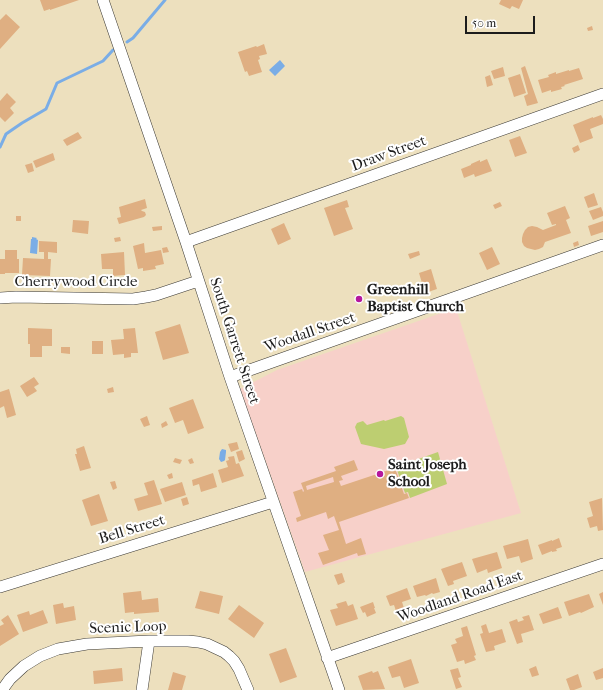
<!DOCTYPE html>
<html>
<head>
<meta charset="utf-8">
<style>
	body { margin:0 }
	#map { position:relative; width:603px; height:690px; overflow:hidden; background:#ede0be; font-family:"IM FELL French Canon",serif }
	canvas { display:block }
	.scale { position:absolute; left:465px; top:16px; width:70px; height:18px; box-sizing:border-box; border:2px solid #1c1c1c; border-top:0; padding-left:5px; font-size:12px; line-height:14px; white-space:nowrap; color:#1c1c1c; -webkit-text-stroke:3px #fff; paint-order:stroke }
</style>
</head>
<body>
<div id="map">
<canvas width="603" height="690"></canvas>
<div class="scale">50 m</div>
</div>
<script>
const c = document.querySelector('canvas').getContext('2d');
c.lineJoin = 'round';
function paint(path, color) { c.fillStyle = color; c.fill(path, 'evenodd'); }
const poly = rows => new Path2D(rows.map(r => 'M' + r).join(''));
function strokePath(path, color, width, dash) { c.strokeStyle = color; c.lineWidth = width; c.lineCap = dash ? 'butt' : 'round'; c.setLineDash(dash || []); c.stroke(path); }
function write(font, color, halo, rows, align = 'center') {
  c.font = font + ' "IM FELL French Canon",serif'; c.lineWidth = 4; c.setLineDash([]); c.textBaseline = 'middle'; c.strokeStyle = halo; c.fillStyle = color; for (const [text, x, y, turn = 0] of rows) {
    c.save(); c.translate(x, y); c.rotate((+turn || 0) * Math.PI / 180); c.textAlign = isNaN(turn) ? turn : align; if (halo) c.strokeText(text, 0, 0); c.fillText(text, 0, 0); c.restore();
  }
}
paint(poly([
	[456,308,521,513,305,572,240,389,277,370]
]), '#f7d0c9');
paint(poly([
	[401,416,404,418,409,437,405,444,384,449,361,444,355,427,357,423,363,421,367,425,384,420,385,421],
	[438,452,447,484,410,498,408,492,405,493,396,467]
]), '#bdce71');
paint(poly([
	[280,60,285,66,275,76,269,70],
	[32,237,37,238,36,239,38,240,37,254,30,253,31,239,32,239],
	[222,449,226,450,226,452,225,460,224,461,221,462,219,459,220,452]
]), '#7aade6');
strokePath(poly([
	[127,42,133,38,165,0],
	[0,147,6,134,22,123,46,109,57,83,103,61,113,50]
]), '#7aade6', 3);
paint(poly([
	[40,0,79,0,50,10,50,9,44,11],
	[501,0,523,0,519,9,512,6,510,9,499,4],
	[6,14,20,27,0,49,0,20],
	[592,26,593,30,588,31,587,28],
	[264,44,267,54,259,56,260,59,258,60,262,72,249,76,247,71,245,72,238,52,256,46,257,47],
	[525,66,538,103,527,106,524,96,528,94,521,68],
	[503,67,505,76,494,79,491,71],
	[579,68,583,79,564,85,565,86,561,87,562,89,551,92,551,90,542,93,538,80,549,77,548,75,556,72,556,74,569,70,569,71],
	[520,74,526,93,514,97,508,78],
	[490,75,493,85,487,87,485,77],
	[7,93,16,102,10,108,14,113,5,122,0,117,0,101],
	[601,115,603,119,603,124,590,129,593,138,580,143,573,125,593,117,593,118],
	[78,132,82,138,67,146,63,140],
	[520,136,527,153,515,157,509,140],
	[578,145,580,150,574,153,572,148],
	[53,153,55,160,36,168,33,161],
	[487,159,492,171,475,177,474,174,464,178,461,169,471,165,471,164,480,160,480,162],
	[32,163,34,171,28,173,25,165],
	[594,193,598,205,588,208,584,197],
	[145,199,147,208,141,210,142,211,145,212,146,215,144,217,119,224,117,218,121,217,119,207],
	[347,200,349,207,345,208,353,229,334,236,324,208],
	[500,202,502,206,495,209,493,205],
	[565,206,570,218,566,220,571,233,545,242,543,247,539,249,535,250,527,248,524,246,522,242,522,238,523,234,525,230,528,227,532,226,537,227,543,230,556,225,556,224,552,225,547,213],
	[601,207,603,212,603,216,593,220,589,211],
	[16,216,21,216,21,221,16,221],
	[73,220,89,221,88,234,72,232],
	[603,221,603,232,591,236,588,226],
	[284,223,291,239,278,245,271,229],
	[162,226,162,230,153,231,152,227],
	[120,237,121,241,115,242,114,238],
	[39,241,57,242,57,253,48,252,48,259,51,259,50,276,22,275,23,258,44,259,44,252,39,252],
	[578,241,579,245,574,247,573,243],
	[144,243,145,253,161,250,164,264,155,266,156,269,143,271,143,268,138,269,133,246],
	[167,247,169,252,163,253,162,248],
	[492,247,500,264,487,270,479,253],
	[5,250,17,250,17,259,19,259,19,273,5,273,5,274,0,274,0,259,5,259],
	[419,251,420,255,410,259,408,254],
	[124,252,125,275,113,276,113,269,102,269,101,254],
	[431,269,437,289,425,293,419,273],
	[180,324,189,353,163,360,155,332],
	[28,328,52,329,52,346,42,346,42,357,30,357,30,344,28,344],
	[135,328,138,353,131,353,131,357,124,358,124,354,113,355,111,340,124,339,123,329],
	[92,341,103,341,103,354,92,354],
	[61,347,70,347,70,354,61,353],
	[34,377,39,384,34,387,37,391,27,397,20,386],
	[113,387,114,392,108,393,107,389],
	[9,389,16,415,7,418,4,406,0,408,0,392],
	[193,399,204,428,188,434,183,420,175,423,169,408],
	[147,416,150,425,144,427,140,419],
	[166,421,168,425,162,428,161,424],
	[237,442,239,449,231,452,228,444],
	[84,446,91,468,80,471,75,454,77,454,76,449],
	[242,450,245,459,239,462,236,452],
	[234,456,236,464,239,463,244,476,222,483,218,470,228,467,226,461,229,460,228,457],
	[175,458,182,460,180,464,173,462],
	[192,458,194,463,190,464,188,460],
	[354,460,358,470,341,476,343,480,339,481,341,486,395,468,404,494,407,493,409,498,339,522,346,544,361,538,366,554,358,556,357,553,323,565,318,553,329,550,323,535,339,530,334,516,328,519,326,512,297,522,296,518,301,516,293,492,302,489,303,492,304,491,301,483,336,471,334,467],
	[333,477,334,482,307,490,306,486],
	[172,473,173,478,169,479,167,475],
	[213,473,217,487,201,492,199,484,193,486,192,480],
	[154,480,162,504,138,511,134,499,148,495,144,483],
	[115,481,117,488,113,490,110,482],
	[182,482,186,495,165,502,160,489],
	[99,494,108,521,91,526,82,500],
	[187,497,189,504,183,506,181,499],
	[602,498,603,530,598,531,597,526,590,528,587,518,593,516,589,502],
	[559,538,562,547,556,549,557,551,552,552,552,551,542,555,538,545,552,540,552,541],
	[528,539,533,559,521,563,519,556,507,559,503,546],
	[497,552,502,568,488,573,487,569,477,573,472,559],
	[462,562,467,576,453,581,454,584,448,586,441,569],
	[342,573,345,582,338,585,334,575],
	[436,578,440,592,433,594,432,593,426,596,425,595,417,597,413,586],
	[407,588,411,599,402,602,404,608,396,611,394,605,390,606,386,596],
	[141,591,142,600,158,598,159,612,134,614,134,612,125,613,123,593],
	[200,591,223,596,219,614,195,608],
	[603,592,603,605,599,594],
	[589,594,594,607,581,613,580,612,569,616,564,602],
	[346,601,348,606,353,604,358,619,336,626,330,610,338,608,336,604],
	[373,602,375,608,374,608,376,613,367,617,365,612,363,613,360,607],
	[63,603,64,608,74,606,76,620,56,624,53,605],
	[239,605,264,623,254,638,228,619],
	[558,607,562,618,543,624,539,614],
	[43,610,48,623,23,632,17,615,29,611,30,615],
	[8,615,19,634,0,646,0,626,4,624,1,620],
	[529,615,534,630,521,634,523,642,517,644,509,622,517,619,518,622,524,620,522,617],
	[486,624,489,633,502,629,506,642,494,646,495,650,486,652,480,634,483,633,481,626],
	[467,626,476,655,474,656,476,660,465,664,464,660,457,662,451,645,457,643,455,639,463,636,461,628],
	[286,648,297,677,280,683,269,654],
	[411,659,419,683,404,688,400,676,392,678,388,667],
	[536,666,539,675,532,677,529,669],
	[122,668,123,681,94,684,93,671],
	[458,668,461,677,458,678,462,687,456,689,450,670],
	[603,668,603,678,596,680,593,672],
	[372,671,373,673,378,671,385,689,363,690,358,676],
	[173,672,186,676,182,690,168,690],
	[578,674,582,687,574,690,570,690,566,679]
]), '#dfaf82');
const minor = poly([
	[103,0,186,242,230,377,339,690],
	[186,242,603,94],
	[0,298,16,297,133,299,146,297,156,295,198,281],
	[230,377,603,245],
	[0,587,273,502],
	[327,658,603,564],
	[2,690,10,679,24,666,40,656,58,649,87,644,149,641,188,641,198,642,207,644,224,652,229,656,234,661,239,669,248,690],
	[142,690,149,641]
]);
strokePath(minor, '#3b3934', 12);
strokePath(minor, '#fff', 11);
for (const [x, y, r, color] of [
	[359,299,4,"#b5179e"],
	[380,474,4,"#b5179e"]
]) { const dot = new Path2D(); dot.arc(x, y, r, 0, 2 * Math.PI); c.fillStyle = color; c.fill(dot); strokePath(dot, '#fff', 1.5); }
write('15px', '#1c1c1c', '#fff', [
	["Draw Street",389,154,-20],
	["Cherrywood Circle",76,282],
	["Woodall Street",310,333,-19],
	["South Garrett Street",234,341,72],
	["Bell Street",132,530,-17],
	["Woodland Road East",460,597,-19],
	["Scenic Loop",128,628,-2]
]);
write('bold 15px', '#1c1c1c', '#fff', [
	["Greenhill",367,290],
	["Baptist Church",367,307],
	["Saint Joseph",388,465],
	["School",388,482]
], 'left');
</script>
</body>
</html>
